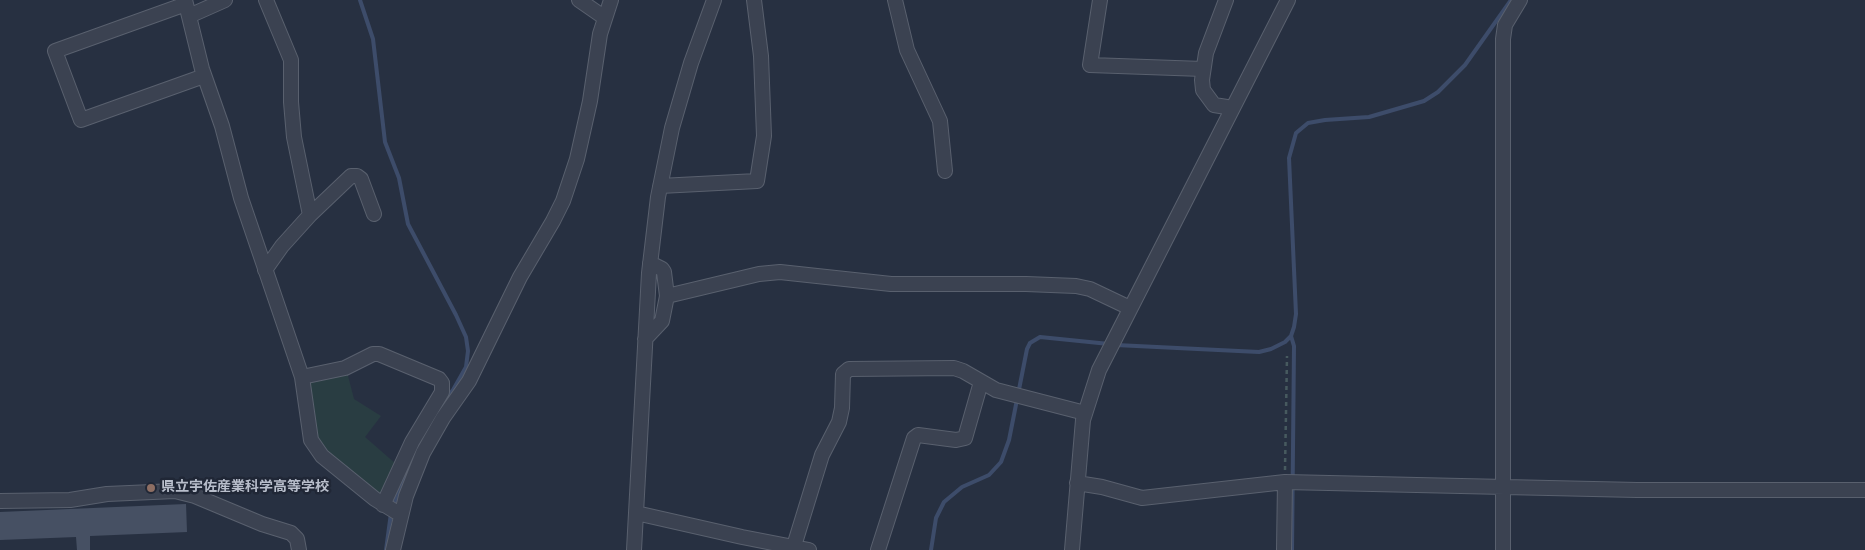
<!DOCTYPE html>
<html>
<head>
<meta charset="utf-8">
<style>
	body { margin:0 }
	canvas { display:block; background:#273041 }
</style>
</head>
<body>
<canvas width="1865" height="550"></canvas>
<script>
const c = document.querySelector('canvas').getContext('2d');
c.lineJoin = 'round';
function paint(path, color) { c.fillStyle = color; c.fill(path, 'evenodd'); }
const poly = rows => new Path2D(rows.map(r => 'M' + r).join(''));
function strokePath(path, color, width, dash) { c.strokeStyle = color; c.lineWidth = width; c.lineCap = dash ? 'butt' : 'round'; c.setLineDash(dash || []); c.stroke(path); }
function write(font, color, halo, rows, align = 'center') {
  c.font = font + ' Overpass,"Noto Sans JP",sans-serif'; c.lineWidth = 5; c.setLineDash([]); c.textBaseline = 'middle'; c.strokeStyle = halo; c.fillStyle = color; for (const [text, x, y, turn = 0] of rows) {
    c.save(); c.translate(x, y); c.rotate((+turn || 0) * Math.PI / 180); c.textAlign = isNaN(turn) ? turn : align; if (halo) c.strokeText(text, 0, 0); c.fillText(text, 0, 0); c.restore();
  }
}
paint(poly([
	[347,372,354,399,381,416,365,437,396,464,381,494,375,496,326,452,320,445,314,427,312,400,308,381]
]), '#293d42');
strokePath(poly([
	[360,0,373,39,385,142,399,178,408,224,456,315,466,337,468,351,466,367,453,390,443,403],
	[1291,336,1294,346,1292,550],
	[1116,345,1259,352,1271,349,1285,342,1291,336,1294,327,1296,314,1289,158,1296,133,1308,123,1325,120,1369,117,1424,101,1438,92,1465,65,1511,0],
	[393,506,421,439],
	[386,550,391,513],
	[931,550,936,518,944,502,962,487,989,475,1001,462,1009,440,1027,349,1030,343,1040,337,1109,344]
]), '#3d4c6a', 4);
paint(poly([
	[186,504,187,532,90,536,90,550,77,550,76,537,0,540,0,512]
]), '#465063');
const minor = poly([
	[185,0,202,69,222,126,241,198,302,377,311,440,322,456,375,499,401,515],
	[266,0,291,60,291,102,294,137,310,215],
	[579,0,605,18],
	[895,0,907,50,940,121,945,171],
	[1100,0,1090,65,1203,69],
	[1226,0,1206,53,1202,80,1203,90,1214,105,1233,108],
	[186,4,55,51,81,120,204,76],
	[189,16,225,0],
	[660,186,757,181,764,136,761,56,754,0],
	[265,270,282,246,310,215,351,176,357,176,361,179,374,214],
	[667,296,759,274,780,272,891,284,1026,284,1076,286,1090,289,1130,308],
	[645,339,662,321,667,296,664,272,662,269,650,263],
	[302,377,345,368,373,354,379,354,439,379,442,383,442,392,412,442,383,505],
	[1077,483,1102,487,1142,498,1285,482,1637,490,1865,490],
	[0,501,70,500,107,494,175,491,195,496,262,524,291,533,297,539,299,550],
	[636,513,742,537,809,550],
	[794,546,822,455,839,422,842,408,843,374,849,369,954,368,963,371,996,390,1085,413],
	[393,550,406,496,423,453,443,418,469,381,520,277,553,221,563,201,577,159,590,101,600,34,611,0],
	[634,550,649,273,658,197,672,128,691,63,714,0],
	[878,550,914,438,918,435,956,440,965,438,981,382],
	[1072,550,1083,420,1099,370,1288,0],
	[1284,550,1285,482],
	[1503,550,1503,39,1505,25,1520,0]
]);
strokePath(minor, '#59606e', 16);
strokePath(poly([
	[1285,470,1287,356]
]), '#475a5f', 2.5, [4, 4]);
strokePath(minor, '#3b4251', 14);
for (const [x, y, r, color] of [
	[151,488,5,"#8d6e63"]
]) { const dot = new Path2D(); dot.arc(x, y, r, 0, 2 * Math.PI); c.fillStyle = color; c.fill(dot); strokePath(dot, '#202736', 2); }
write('bold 14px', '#b8becb', '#202736', [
	["県立宇佐産業科学高等学校",161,488]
], 'left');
</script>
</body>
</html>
